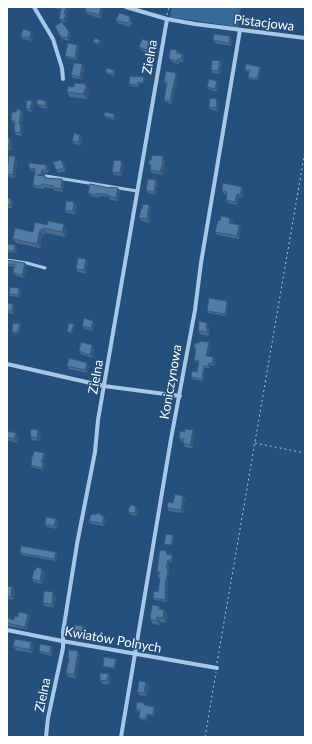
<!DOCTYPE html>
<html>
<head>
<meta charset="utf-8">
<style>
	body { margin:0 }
	#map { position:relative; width:312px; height:744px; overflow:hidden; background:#24507d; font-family:Lato,sans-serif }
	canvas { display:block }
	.frame { position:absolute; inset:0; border:8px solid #fff; pointer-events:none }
</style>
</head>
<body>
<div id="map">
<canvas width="312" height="744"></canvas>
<div class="frame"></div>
</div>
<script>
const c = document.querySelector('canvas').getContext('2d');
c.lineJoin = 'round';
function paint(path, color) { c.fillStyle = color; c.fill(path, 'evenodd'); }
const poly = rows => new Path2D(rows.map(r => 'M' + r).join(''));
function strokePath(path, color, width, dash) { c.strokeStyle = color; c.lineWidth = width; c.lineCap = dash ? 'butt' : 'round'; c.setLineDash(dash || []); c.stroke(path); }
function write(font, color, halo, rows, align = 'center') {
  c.font = font + ' Lato,sans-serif'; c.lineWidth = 3; c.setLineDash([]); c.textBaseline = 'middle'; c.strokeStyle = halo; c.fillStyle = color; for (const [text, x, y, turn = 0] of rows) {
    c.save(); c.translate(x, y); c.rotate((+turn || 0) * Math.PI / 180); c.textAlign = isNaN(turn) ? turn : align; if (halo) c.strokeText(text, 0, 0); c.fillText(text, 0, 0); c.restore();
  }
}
paint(poly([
	[172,7,241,7,238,27,170,17]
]), '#376b9a');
strokePath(poly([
	[167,15,169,7],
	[255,443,305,453],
	[217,663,305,151],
	[205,737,216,672]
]), '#a8c8e5', 1, [2, 3]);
strokePath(poly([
	[46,176,137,191],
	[7,260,27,263,45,268]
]), '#a8c8e5', 3);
strokePath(poly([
	[34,7,53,39,62,68,63,79],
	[126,7,167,19,195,24,305,38],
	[7,364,104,386,180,396],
	[7,630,62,641,217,668],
	[46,737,48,718,63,648,63,632,77,544,95,452,98,420,167,19],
	[121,737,171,439,195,310,201,263,240,30]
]), '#a8c8e5', 4);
paint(poly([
	[50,7,69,7,66,15,68,17,66,23,61,21,59,19,61,10],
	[101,7,103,10,101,19,87,14,85,11],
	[129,16,131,19,132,24,129,27,118,23,116,20],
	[62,22,71,35,69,41,62,39,60,36],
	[30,31,33,36,32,41,23,39,21,36],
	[230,36,232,40,231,46,215,43,213,40],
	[149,41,151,44,149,53,142,51,139,47],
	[77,45,79,48,77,60,67,58,65,56],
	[177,50,179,53,182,54,184,57,183,62,180,62,179,64,172,62,169,59],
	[220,61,222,64,220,74,213,73,211,70],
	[84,67,82,79,73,78,71,75],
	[260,67,261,68,258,80,249,79,248,77,249,72,246,71,245,70],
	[114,70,115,71,114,76,107,74,106,73],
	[178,75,172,104,165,102,164,100,167,84,166,84,164,82],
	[136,77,145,79,144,84,139,83,138,87,130,86,129,84],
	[85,84,88,89,89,93,87,99,70,97,67,92,74,87],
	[219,84,218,92,210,90,207,87],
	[217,99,219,102,218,111,211,110,209,107],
	[32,101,34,104,32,112,28,111,26,108],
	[46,101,48,104,47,109,39,107,36,104],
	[21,110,23,113,22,125,23,127,22,136,16,135,14,132,15,123,13,123,11,120,16,112],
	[115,115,114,120,105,117,104,116],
	[80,135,82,138,81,145,74,144,72,141],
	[7,138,10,138,12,141,11,150,7,149],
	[17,160,15,178,7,177,7,162,8,163],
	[165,160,164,164,165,165,163,175,152,173,150,170,150,166,149,164],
	[64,163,66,171,58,173,56,170],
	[124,164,122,176,114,175,112,172],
	[29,168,49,168,48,173,45,173,44,176,45,176,47,178,64,182,63,192,55,191,53,189,44,187,44,189,35,188,33,185,35,172,31,171],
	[156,180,158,184,156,195,148,193,146,190],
	[244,190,243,198,239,197,237,205,228,203,226,200,227,195,224,194,222,191],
	[120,191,118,201,110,200,109,197,100,196,99,198,91,196,88,193],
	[7,198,11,199,13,202,12,208,7,208],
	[77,205,75,214,67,213,65,210],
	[149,205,151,208,149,223,142,221,139,218,142,209],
	[230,218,233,221,232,223,241,228,239,239,218,235,215,232,220,221],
	[47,225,67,229,66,237,46,233,45,235,43,234,40,248,16,243,13,239,33,232],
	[7,244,15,245,17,248,16,253,7,252],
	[86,259,88,262,86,274,78,272,76,269],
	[7,260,25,263,27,266,24,278,16,276,13,273,14,267,7,266],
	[21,291,20,297,10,296,9,294],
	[7,303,15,307,14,314,7,313],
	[228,303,226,316,208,313,207,311],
	[207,323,209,326,209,329,210,331,209,336,200,334,198,331],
	[20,324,21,325,19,334,13,333,12,331],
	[95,324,93,331,84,329,82,326],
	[92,345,94,348,92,358,81,354,79,351],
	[211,345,207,356,215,360,214,366,210,365,210,368,205,368,203,381,193,379,191,377,197,372,199,362,196,362,194,360,196,350,194,348],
	[67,366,89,366,87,373,69,369],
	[7,431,16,433,18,437,17,443,7,440],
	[185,432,195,433,192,448,185,447,183,443,183,442,181,441,179,438],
	[41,433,39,441,32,440,30,436],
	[44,453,45,455,43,462,45,464,43,470,32,467,31,465,33,456],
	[186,499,183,513,169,511,167,508,173,503],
	[138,509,137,516,131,515,128,512],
	[101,514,106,520,105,526,92,524,89,521,96,515],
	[56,519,58,522,57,529,47,527,45,524],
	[173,535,174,537,172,546,166,545,164,544],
	[20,553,57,554,56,561,21,555],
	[168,553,168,554,172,555,173,557,172,562,169,562,168,569,169,571,167,587,168,588,167,594,168,596,167,602,154,600,153,598,158,592,160,580,158,578,159,573,158,573,157,571],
	[45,572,42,584,34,582,32,579],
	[7,586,12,587,15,591,13,600,7,599],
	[56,596,54,607,45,606,43,603],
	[162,609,164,610,167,614,166,623,161,622,160,625,153,624,150,619],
	[28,614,30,617,27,629,7,626,7,618,14,620,18,617],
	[83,626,86,629,84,637,76,636,73,633],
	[31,642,34,645,32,653,16,650,13,646],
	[51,646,53,649,52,656,40,653,39,651],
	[80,655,76,678,68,677,66,673,69,659],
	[116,659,117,661,115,669,104,667,103,666],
	[109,674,111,678,110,684,102,684,100,681],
	[149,685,147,696,139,695,137,692],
	[146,705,154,707,155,708,154,716,148,715,148,721,140,719,139,718,140,712,137,711,136,709]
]), '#456c90');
paint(poly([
	[66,7,69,7,66,15,68,17,66,23,64,20,64,14],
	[101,7,103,10,101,19,99,15],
	[129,16,131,19,132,24,130,21],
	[30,31,33,36,32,41,29,38],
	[69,32,71,35,69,41,67,38],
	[230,36,232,40,231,46,229,43],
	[100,40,101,42,99,46,98,44],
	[149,41,151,44,149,53,147,50],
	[77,45,79,48,77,60,75,58],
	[182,54,184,57,183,62,181,59],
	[178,59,180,62,179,64,177,61],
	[220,61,222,64,220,74,218,71],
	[82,64,84,67,82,79,80,77],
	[260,67,261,68,258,80,257,79],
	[176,73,178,75,172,104,170,101],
	[144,77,145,79,144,84,143,83],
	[217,81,219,84,218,92,215,89],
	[85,84,88,89,89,93,87,99,83,94],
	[217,99,219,102,218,111,216,108],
	[32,101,34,104,32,112,30,109],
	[46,101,48,104,47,109,45,106],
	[21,110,23,113,22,125,23,127,22,136,20,133,19,124],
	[114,114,115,115,114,120,113,118],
	[80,135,82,138,81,145,79,142],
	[10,138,12,141,11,150,9,146],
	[15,156,17,160,15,178,13,175],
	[163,156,165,160,164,164,165,165,163,175,160,172],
	[61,160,64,163,66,171,64,168],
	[122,161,124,164,122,176,120,173],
	[46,165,49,168,48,173,46,170],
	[42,170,45,173,43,177,41,174],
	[62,179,64,182,63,192,61,189],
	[156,180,158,184,156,195,154,192],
	[242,187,244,190,243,198,240,195],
	[118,188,120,191,118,201,116,198],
	[237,194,239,197,237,205,235,202],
	[11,199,13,202,12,208,10,205],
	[74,202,77,205,75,214,73,211],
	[149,205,151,208,149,223,147,219],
	[230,218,233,221,232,226,229,223],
	[64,224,67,229,66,237,62,232],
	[239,225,241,228,239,239,237,236],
	[43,228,46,233,45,235,42,230],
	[40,230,43,234,40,248,37,244],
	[15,245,17,248,16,253,14,251],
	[86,259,88,262,86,274,84,270],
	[25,263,27,266,24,278,22,275],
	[19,288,21,291,20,297,18,295],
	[227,301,228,303,226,316,225,314],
	[13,304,15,307,14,314,12,311],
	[93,321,95,324,93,331,91,328],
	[207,323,209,326,209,329,210,331,209,336,207,332,206,328],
	[20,324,21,325,19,334,17,333],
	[74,324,75,326,72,334,71,333],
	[209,342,211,345,207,358,206,356],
	[92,345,94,348,92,358,90,355],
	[213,357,215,360,214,366,212,364],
	[87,363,89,366,87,373,85,370],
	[209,363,210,365,210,368,208,366],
	[204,366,205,368,203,381,202,379],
	[38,430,41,433,39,441,37,438],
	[193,430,195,433,192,448,190,445],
	[16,433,18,437,17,443,14,439],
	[44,453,45,455,43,463,41,462],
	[43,462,45,464,43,470,42,468],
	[183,496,186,499,183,513,181,510],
	[136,506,138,509,137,516,135,513],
	[101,514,106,520,105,526,102,523,101,516],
	[56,519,58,522,57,529,54,526],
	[173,535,174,537,172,546,171,545],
	[56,552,57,554,56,561,54,559],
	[172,555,173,557,172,562,171,560],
	[168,560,169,562,167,570,166,568],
	[42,569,45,572,42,584,40,581],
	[168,569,169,571,167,587,168,588,167,594,168,596,167,602,165,600,165,586],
	[12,587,15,591,13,600,11,597],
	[53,592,56,596,54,607,52,604],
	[164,610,167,614,166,623,163,618],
	[28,614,30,617,27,629,25,627],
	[157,617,161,622,160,625,157,621],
	[83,626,86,629,84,637,82,634],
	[31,642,34,645,32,653,30,650],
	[51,646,53,649,52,656,50,653],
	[78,651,80,655,76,678,74,675],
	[116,659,117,661,115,669,114,668],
	[109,674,111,678,110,684,107,680],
	[146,682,149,685,147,696,144,693],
	[154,707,155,708,154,716,153,715],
	[147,714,148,715,148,721,146,719]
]), '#385876');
const building = poly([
	[57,7,66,7,64,14,66,14,64,20,59,19,61,8,57,7],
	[86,7,101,7,99,15,85,11,86,7],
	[119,13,129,16,130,21,127,23,116,20,119,13],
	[62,22,69,32,67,38,60,36,55,26,62,22],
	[23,29,30,31,30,32,31,33,29,38,21,36,23,29],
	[214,34,230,36,229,43,213,40,214,34],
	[95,38,100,40,98,44,93,42,95,38],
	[142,39,149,41,147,50,139,47,142,39],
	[68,43,77,45,75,58,65,56,68,43],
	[170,49,177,50,176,53,182,54,181,59,178,59,177,61,169,59,170,49],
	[212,60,220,61,218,71,211,70,212,60],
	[74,63,82,64,80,77,71,75,74,63],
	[246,64,260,67,257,79,248,77,250,70,245,70,246,64],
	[106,68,114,70,113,74,106,73,106,68],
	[166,71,176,73,170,101,164,100,167,82,164,82,166,71],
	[130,76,136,77,136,76,144,77,143,83,138,82,137,85,129,84,130,76],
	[209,79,217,81,215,89,207,87,209,79],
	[75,83,85,84,86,88,83,94,67,92,68,86,74,87,75,83],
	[210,98,217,99,216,108,209,107,210,98],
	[38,99,46,101,45,106,36,104,38,99],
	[27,100,32,101,30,109,26,108,27,100],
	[17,109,21,110,19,124,21,124,20,133,14,132,15,121,11,120,12,112,16,112,17,109],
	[105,112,114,114,113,118,104,116,105,112],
	[74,133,80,135,79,142,72,141,74,133],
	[7,138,10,138,9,146,7,146,7,138],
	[152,155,163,156,162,162,163,162,160,172,150,170,151,165,149,164,149,160,151,160,152,155],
	[9,156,15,156,13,175,7,174,7,162,8,163,9,156],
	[61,160,64,168,56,170,53,162,61,160],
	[114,160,122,161,120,173,112,172,114,160],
	[29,163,46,165,46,170,42,170,41,174,37,175,45,176,45,178,62,179,61,189,53,188,53,186,42,184,41,186,33,185,35,169,29,168,29,163],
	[148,179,156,180,154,192,146,190,148,179],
	[223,183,242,187,240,195,237,194,235,202,226,200,227,192,222,191,223,183],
	[90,184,110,188,110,187,118,188,116,198,108,196,108,195,97,193,97,195,88,193,90,184],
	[7,198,11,199,10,205,7,205,7,198],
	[66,201,74,202,73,211,65,210,66,201],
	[143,204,149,205,147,219,139,218,141,209,142,209,143,204],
	[221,216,230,218,229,223,239,225,237,236,215,232,218,220,220,221,221,216],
	[48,221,64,224,62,232,43,228,42,230,40,230,37,244,13,239,15,228,33,232,35,222,47,225,48,221],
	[7,244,15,245,14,251,7,250,7,244],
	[78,258,86,259,84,270,76,269,78,258],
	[7,260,25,263,22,275,13,273,15,264,7,264,7,260],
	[10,287,19,288,18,295,9,294,10,287],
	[209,298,227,301,225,314,207,311,209,298],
	[7,303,13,304,12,311,7,310,7,303],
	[84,318,93,321,91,328,82,326,84,318],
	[199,321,207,323,206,328,208,328,207,332,198,331,199,321],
	[13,323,20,324,17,333,12,331,13,323],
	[69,323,74,324,71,333,67,331,69,323],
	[199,341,209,342,206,356,213,357,212,364,209,363,208,366,204,366,202,379,191,377,192,371,197,372,199,361,194,360,196,348,194,348,195,343,199,343,199,341],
	[81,342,92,345,90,355,79,351,81,342],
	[69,358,87,363,85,370,67,366,69,358],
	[31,429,38,430,37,438,30,436,31,429],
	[185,429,193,430,190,445,183,443,184,439,179,438,180,431,185,432,185,429],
	[7,431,16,433,14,439,7,437,7,431],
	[34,451,44,453,41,462,43,462,42,468,31,465,32,456,33,456,34,451],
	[175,494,183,496,181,510,167,508,168,502,173,503,175,494],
	[130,505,136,506,135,513,128,512,130,505],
	[97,513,101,514,101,516,104,516,102,523,89,521,91,514,96,515,97,513],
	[46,517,56,519,54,526,45,524,46,517],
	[166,534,173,535,171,545,164,544,166,534],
	[21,546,56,552,54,559,20,553,21,546],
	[160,550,167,551,166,554,172,555,171,560,168,560,166,568,168,569,165,586,166,586,165,593,166,593,165,600,153,598,154,591,158,592,160,578,158,578,160,572,157,571,160,550],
	[36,567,42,569,40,581,32,579,34,570,36,570,36,567],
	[7,586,12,587,11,597,7,596,7,586],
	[44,591,53,592,52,604,43,603,44,591],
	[152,605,159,606,159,609,164,610,163,618,157,617,157,621,150,619,152,605],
	[19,612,28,614,25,627,7,623,7,618,14,620,15,616,18,617,19,612],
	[75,625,83,626,82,634,73,633,75,625],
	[15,639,31,642,30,650,13,646,15,639],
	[40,644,51,646,50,653,39,651,40,644],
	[69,650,78,651,74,675,66,673,69,659,68,656,69,650],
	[104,657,116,659,114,668,103,666,104,657],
	[100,673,109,674,107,680,100,681,100,673],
	[139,681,146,682,144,693,137,692,139,681],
	[137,702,145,703,144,705,154,707,153,715,147,714,146,719,139,718,140,710,136,709,137,702]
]);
paint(building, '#507da8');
strokePath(building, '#385876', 1);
write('13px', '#fff', '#24507d', [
	["Pistacjowa",264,23,7],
	["Zielna",150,57,-80],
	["Zielna",96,377,-80],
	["Koniczynowa",171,382,-80],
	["Kwiatów Polnych",113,640,10],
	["Zielna",43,695,-78]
]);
</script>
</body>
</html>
